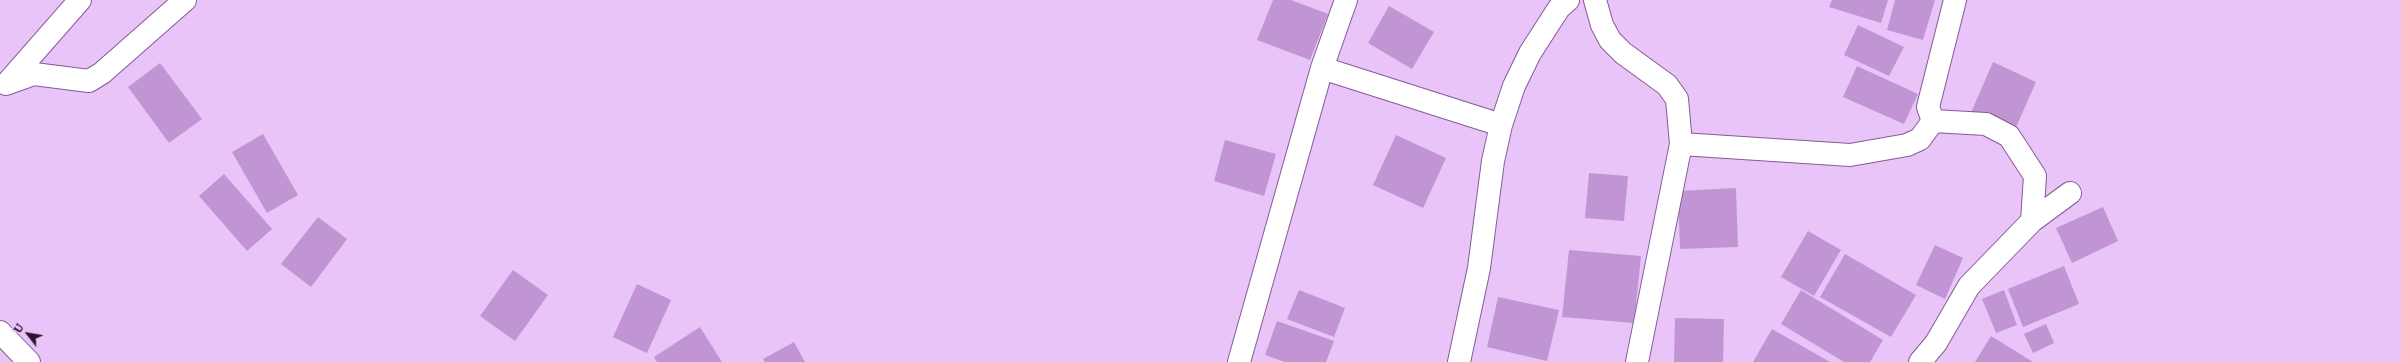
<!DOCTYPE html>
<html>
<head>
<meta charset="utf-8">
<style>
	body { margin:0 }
	#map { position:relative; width:2401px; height:362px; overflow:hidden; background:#e8c4f8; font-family:Literata,serif }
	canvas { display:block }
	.north { position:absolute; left:8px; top:314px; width:40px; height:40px; -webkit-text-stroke:3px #e8c4f8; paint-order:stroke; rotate:301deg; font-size:11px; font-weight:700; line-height:16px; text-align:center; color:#27162e }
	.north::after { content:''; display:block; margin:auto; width:14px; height:18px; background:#27162e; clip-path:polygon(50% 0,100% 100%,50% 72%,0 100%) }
</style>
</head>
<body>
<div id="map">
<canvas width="2401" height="362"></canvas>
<div class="north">U</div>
</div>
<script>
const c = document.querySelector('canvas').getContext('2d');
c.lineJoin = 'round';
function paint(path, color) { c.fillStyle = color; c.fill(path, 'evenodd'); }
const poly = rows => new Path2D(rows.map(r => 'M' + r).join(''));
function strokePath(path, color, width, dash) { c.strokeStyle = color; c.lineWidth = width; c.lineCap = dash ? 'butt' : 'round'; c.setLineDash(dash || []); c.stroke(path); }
paint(poly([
	[1273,0,1291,0,1328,14,1310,60,1257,40],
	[1832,0,1888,0,1881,23,1829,7],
	[1895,0,1935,0,1923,40,1887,30],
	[1389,6,1434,32,1412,69,1368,43],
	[1858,25,1904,47,1889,76,1844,55],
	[1993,62,2036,82,2013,134,1970,115],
	[160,63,202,119,169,143,128,87],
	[1857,66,1918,94,1904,124,1843,97],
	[263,134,298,195,267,213,232,152],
	[1396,135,1446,158,1423,208,1373,185],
	[1225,140,1276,154,1264,196,1214,181],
	[1589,173,1628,176,1624,221,1585,218],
	[224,174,272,229,247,251,199,196],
	[1736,188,1738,247,1680,249,1678,191],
	[2103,207,2118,241,2072,263,2056,228],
	[318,217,347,239,311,287,281,264],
	[1808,231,1841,250,1814,296,1781,277],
	[1935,245,1963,258,1945,299,1916,285],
	[1569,250,1641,256,1634,323,1562,317],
	[1845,254,1916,295,1891,337,1820,297],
	[2064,266,2079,304,2023,327,2008,289],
	[513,270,548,295,515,341,480,316],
	[637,284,671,300,647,353,613,337],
	[1299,290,1345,308,1334,337,1287,319],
	[1801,290,1883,340,1870,362,1844,362,1781,324],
	[2004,290,2017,325,1996,333,1982,299],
	[1498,297,1559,310,1547,361,1487,347],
	[1675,318,1724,319,1723,362,1674,362],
	[1277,321,1334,341,1326,362,1285,362,1265,355],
	[2046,324,2054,343,2033,353,2024,334],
	[700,327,722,362,657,362,654,357],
	[1772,329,1830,362,1753,362],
	[1991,336,2033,362,1975,362],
	[794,342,805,362,765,362,763,359]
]), '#c195d4');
const street = poly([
	[1595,0,1602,25,1610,40,1623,53,1667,85,1677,99,1681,144,1637,362],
	[1955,0,1928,107,1933,121,1986,124,2009,136,2035,176,2032,221],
	[1322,68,1501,125],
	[8,82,80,0],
	[6,84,34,74,89,81,102,73,185,0],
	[1681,144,1850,155,1907,145,1920,139,1933,121],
	[1239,362,1322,68,1346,0],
	[1459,362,1479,268,1493,161,1501,125,1514,86,1530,53,1559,8,1568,0],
	[1920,362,1936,343,1969,286,2032,221,2070,193]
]);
const secondary = poly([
	[0,332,29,362]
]);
strokePath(street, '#845b96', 24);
strokePath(secondary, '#845b96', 24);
strokePath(street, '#fff', 22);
strokePath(secondary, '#fff', 22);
</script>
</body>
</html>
